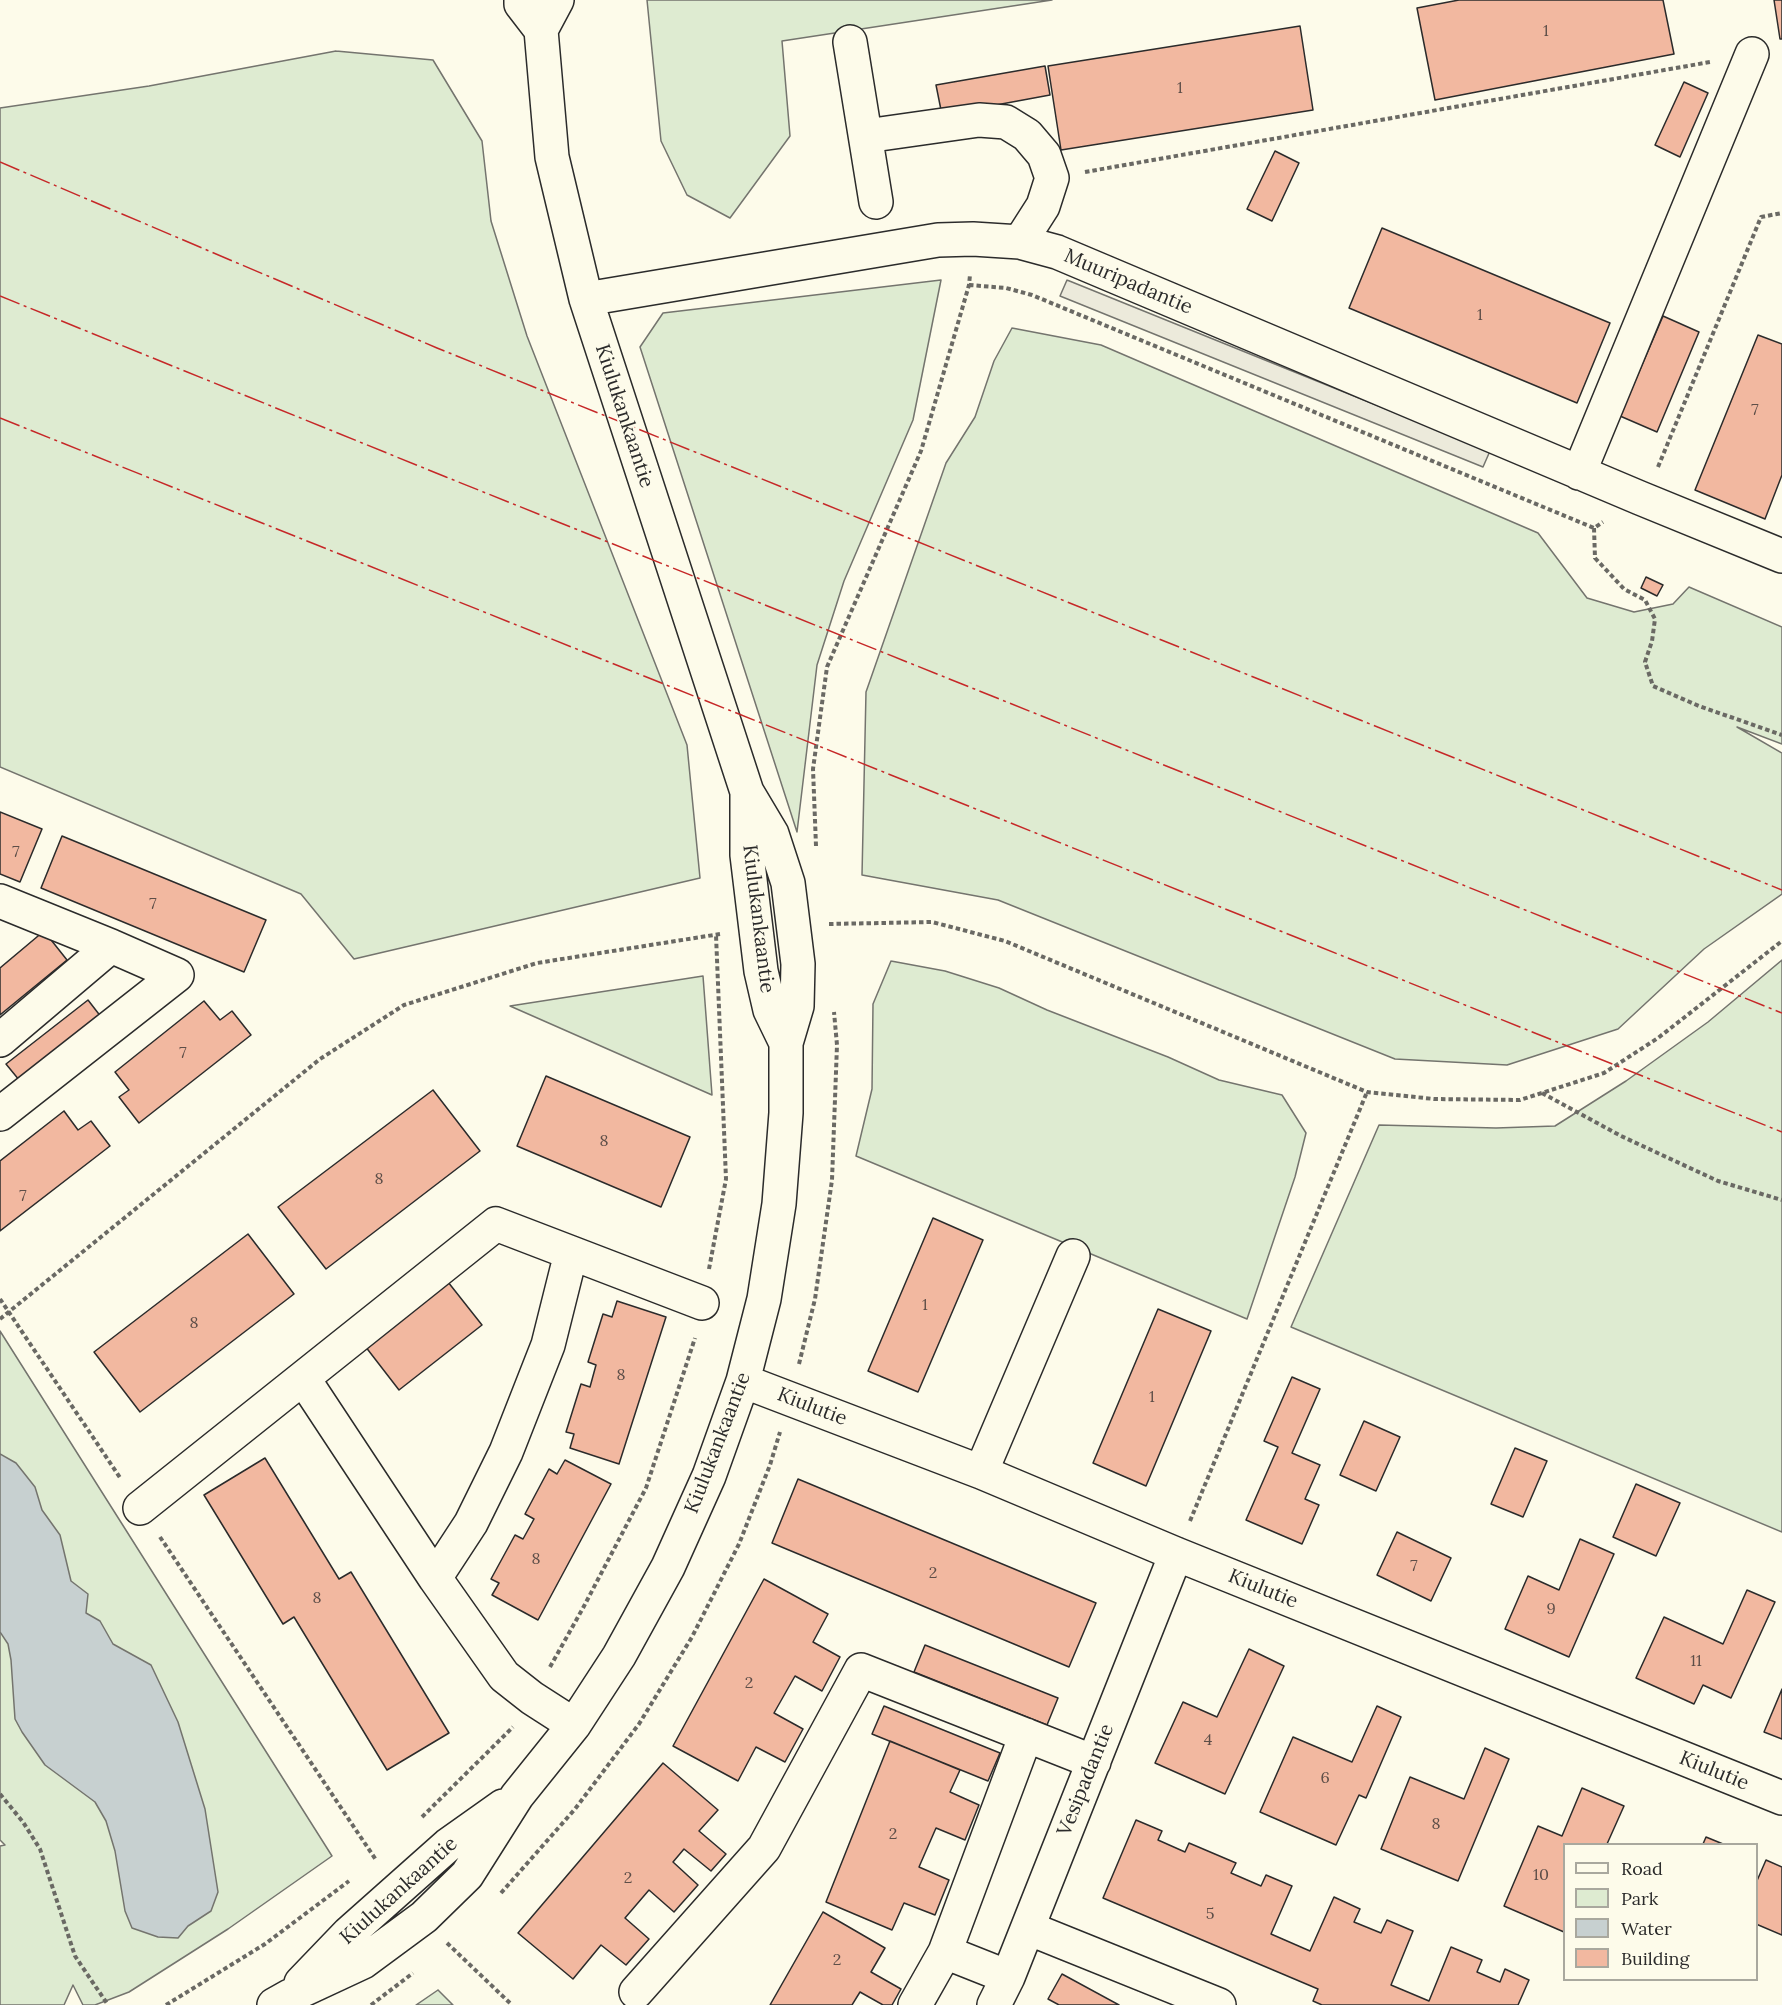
<!DOCTYPE html>
<html>
<head>
<meta charset="utf-8">
<style>
	body { margin:0 }
	#map { position:relative; width:1782px; height:2005px; overflow:hidden; background:#fdfbea; font-family:Lora,serif }
	canvas { display:block }
	.legend { position:absolute; left:1563px; top:1843px; width:195px; height:138px; box-sizing:border-box; background:#fdfbea; border:2px solid #a9a89e; margin:0; padding:8px 10px; list-style:none; font-size:18px; color:#2b2b2b }
	.legend li { display:flex; align-items:center; gap:12px; height:30px }
	.legend b { width:30px; border:2px solid #a9a89e }
</style>
</head>
<body>
<div id="map">
<canvas width="1782" height="2005"></canvas>
<ul class="legend">
<li><b style="height:8px;background:#fdfbea"></b>Road</li>
<li><b style="height:16px;background:#deebd1"></b>Park</li>
<li><b style="height:16px;background:#c7d0d0"></b>Water</li>
<li><b style="height:16px;background:#f2b8a0"></b>Building</li>
</ul>
</div>
<script>
const c = document.querySelector('canvas').getContext('2d');
c.lineJoin = 'round';
function paint(path, color) { c.fillStyle = color; c.fill(path, 'evenodd'); }
const poly = rows => new Path2D(rows.map(r => 'M' + r).join(''));
function strokePath(path, color, width, dash) { c.strokeStyle = color; c.lineWidth = width; c.lineCap = dash ? 'butt' : 'round'; c.setLineDash(dash || []); c.stroke(path); }
function write(font, color, halo, rows, align = 'center') {
  c.font = font + ' Lora,serif'; c.lineWidth = 4.5; c.setLineDash([]); c.textBaseline = 'middle'; c.strokeStyle = halo; c.fillStyle = color; for (const [text, x, y, turn = 0] of rows) {
    c.save(); c.translate(x, y); c.rotate((+turn || 0) * Math.PI / 180); c.textAlign = isNaN(turn) ? turn : align; if (halo) c.strokeText(text, 0, 0); c.fillText(text, 0, 0); c.restore();
  }
}
const green = poly([
	[647,0,1052,0,782,41,790,136,730,218,687,195,661,141,647,0],
	[336,51,433,60,482,141,491,221,527,336,687,745,700,878,354,959,301,894,0,767,0,108,149,86,336,51],
	[941,280,913,420,844,581,817,665,797,832,640,347,663,313,941,280],
	[1012,328,1101,345,1538,533,1587,598,1634,612,1673,604,1689,587,1782,627,1782,744,1737,727,1782,753,1782,894,1704,949,1618,1029,1507,1065,1395,1059,998,900,862,875,866,692,946,463,975,417,994,361,1012,328],
	[1782,960,1782,1532,1291,1327,1379,1125,1496,1128,1555,1126,1626,1081,1708,1022,1782,960],
	[891,961,945,971,999,988,1047,1010,1168,1057,1219,1080,1282,1095,1306,1133,1295,1177,1247,1319,856,1156,872,1089,873,1004,891,961],
	[703,976,712,1095,510,1006,703,976],
	[0,1331,332,1856,228,1929,129,1992,95,2005,83,2005,73,1985,64,2005,0,2005,0,1846,5,1845,0,1840,0,1331],
	[438,1990,453,2005,416,2005,438,1990]
]);
paint(green, '#deebd1');
strokePath(green, '#74746e', 1.5);
const parking = poly([
	[1067,280,1490,451,1483,467,1060,296,1067,280]
]);
paint(parking, '#eceadb');
strokePath(parking, '#74746e', 1.5);
const water = poly([
	[0,1454,16,1463,35,1487,42,1510,60,1535,71,1581,88,1594,86,1613,100,1621,113,1644,151,1665,178,1722,205,1809,218,1892,211,1911,188,1926,178,1938,158,1937,132,1928,125,1911,115,1851,106,1821,95,1802,45,1765,22,1732,15,1719,11,1660,8,1644,0,1632,0,1454]
]);
paint(water, '#c7d0d0');
strokePath(water, '#74746e', 1.5);
const building = poly([
	[1459,0,1663,0,1674,54,1435,100,1417,8,1459,0],
	[1774,0,1782,0,1782,39,1780,39,1774,0],
	[1300,26,1313,110,1061,150,1048,66,1300,26],
	[1045,66,1050,95,942,115,936,85,1045,66],
	[1684,82,1708,93,1680,157,1655,145,1684,82],
	[1275,151,1299,163,1272,221,1247,209,1275,151],
	[1382,228,1610,323,1577,403,1349,308,1382,228],
	[1663,316,1699,332,1657,432,1620,416,1663,316],
	[1758,335,1782,344,1782,475,1765,519,1695,490,1758,335],
	[1646,577,1663,585,1657,596,1641,588,1646,577],
	[0,812,42,829,20,882,0,874,0,812],
	[62,836,266,920,244,972,41,888,62,836],
	[44,931,67,960,0,1015,0,968,44,931],
	[88,1000,105,1022,24,1086,6,1064,88,1000],
	[204,1001,220,1020,232,1011,251,1035,139,1123,119,1097,129,1090,115,1072,204,1001],
	[546,1076,690,1137,661,1207,517,1146,546,1076],
	[433,1090,480,1151,326,1269,278,1207,433,1090],
	[64,1111,78,1130,91,1121,110,1146,0,1231,0,1161,64,1111],
	[933,1218,983,1240,918,1392,868,1371,933,1218],
	[248,1234,294,1294,140,1412,94,1352,248,1234],
	[448,1282,482,1325,399,1390,365,1346,448,1282],
	[617,1301,666,1317,619,1464,570,1448,574,1434,566,1432,581,1384,590,1387,596,1365,588,1362,603,1314,612,1317,617,1301],
	[1158,1309,1211,1331,1146,1486,1093,1463,1158,1309],
	[1292,1377,1320,1389,1292,1453,1320,1465,1305,1499,1319,1505,1302,1544,1246,1520,1278,1447,1264,1441,1292,1377],
	[1364,1421,1400,1437,1376,1491,1340,1475,1364,1421],
	[1515,1448,1547,1461,1523,1517,1491,1504,1515,1448],
	[265,1458,339,1579,351,1572,449,1733,387,1770,294,1617,283,1624,204,1495,265,1458],
	[565,1460,611,1484,538,1620,492,1595,499,1583,491,1579,515,1535,523,1539,534,1519,525,1514,549,1469,557,1474,565,1460],
	[798,1479,1096,1603,1069,1667,772,1543,798,1479],
	[1636,1484,1680,1503,1656,1556,1613,1537,1636,1484],
	[1397,1532,1451,1558,1431,1601,1377,1575,1397,1532],
	[1580,1539,1614,1554,1569,1657,1505,1629,1528,1576,1559,1590,1580,1539],
	[764,1579,828,1614,813,1642,840,1657,822,1691,795,1676,774,1713,803,1729,785,1762,756,1747,738,1781,673,1746,764,1579],
	[1747,1590,1775,1602,1731,1698,1703,1685,1694,1704,1636,1678,1664,1617,1723,1644,1747,1590],
	[925,1645,1058,1698,1047,1725,914,1672,925,1645],
	[1249,1649,1284,1666,1225,1794,1155,1763,1183,1702,1217,1717,1249,1649],
	[1782,1689,1782,1739,1764,1732,1782,1689],
	[884,1706,1000,1753,988,1781,872,1734,884,1706],
	[1377,1706,1401,1717,1366,1798,1359,1795,1336,1845,1260,1812,1293,1737,1352,1762,1377,1706],
	[890,1741,960,1770,950,1792,979,1805,965,1840,936,1828,919,1867,949,1880,935,1915,904,1903,892,1930,826,1902,890,1741],
	[1485,1748,1509,1759,1458,1881,1381,1849,1410,1777,1464,1799,1485,1748],
	[663,1763,718,1810,699,1831,726,1854,711,1871,684,1849,673,1862,698,1885,674,1912,649,1890,625,1918,649,1939,626,1965,601,1945,573,1979,518,1933,663,1763],
	[1582,1788,1624,1806,1607,1844,1564,1844,1564,1932,1504,1906,1538,1826,1562,1836,1582,1788],
	[1136,1820,1162,1831,1158,1840,1185,1852,1189,1843,1236,1863,1231,1873,1261,1886,1266,1875,1292,1886,1271,1934,1310,1951,1334,1897,1360,1909,1354,1922,1381,1933,1387,1920,1413,1931,1391,1985,1429,2001,1451,1947,1482,1960,1477,1972,1500,1982,1505,1969,1529,1980,1518,2005,1322,2005,1313,2001,1318,1989,1103,1898,1136,1820],
	[1706,1837,1723,1844,1703,1844,1706,1837],
	[1766,1860,1782,1867,1782,1935,1756,1924,1756,1883,1766,1860],
	[823,1912,885,1948,871,1972,901,1989,892,2005,883,2005,860,1992,852,2005,770,2005,823,1912],
	[1062,1974,1119,2005,1059,2005,1048,1999,1062,1974]
]);
paint(building, '#f2b8a0');
strokePath(building, '#2b2b2b', 1.5);
const minor = poly([
	[541,30,557,0],
	[850,42,876,202],
	[866,136,979,120,1006,122,1027,135,1044,155,1052,178,1043,206,1020,242],
	[586,299,938,240,973,239,1020,242,1057,252,1640,498,1782,556],
	[1579,473,1752,54],
	[747,794,747,855,761,971,770,1010,786,1043],
	[0,901,111,946,0,1040],
	[0,1114,177,975,111,946],
	[303,1378,435,1578,504,1676,532,1698,574,1725],
	[743,1381,981,1472,1176,1554,1782,1798],
	[981,1472,1073,1256],
	[140,1508,496,1224,702,1303],
	[435,1578,471,1523,506,1452,548,1345,571,1253],
	[1028,1928,1219,2005],
	[945,1952,1008,1977],
	[301,1983,349,1933,448,1845,503,1806],
	[636,1992,764,1848,861,1670,1094,1762],
	[274,2005,290,1996,363,1962,424,1917,467,1875,517,1796,574,1725,619,1656,668,1567,709,1476,743,1381,764,1299,779,1204,786,1113,786,1043,797,1006,798,964,788,883,772,834,747,792,586,299,552,157,541,30,521,4,521,0],
	[915,2005,945,1952,1026,1735],
	[994,2005,1008,1977,1176,1554]
]);
strokePath(minor, '#2b2b2b', 36);
strokePath(poly([
	[1085,172,1710,62],
	[969,285,1006,288,1032,295,1594,528,1603,522],
	[1658,467,1761,217,1782,213],
	[1594,528,1595,558,1624,589,1645,600,1655,619,1652,641,1645,662,1653,686,1699,706,1782,735],
	[816,846,813,769,827,667,921,451,969,285,970,275],
	[829,924,932,922,1005,941,1367,1092,1434,1099,1520,1100,1604,1073,1658,1038,1782,941],
	[1542,1093,1621,1136,1718,1181,1782,1200],
	[709,1269,726,1179,716,935],
	[0,1299,121,1479],
	[0,1319,320,1059,404,1005,537,963,720,934],
	[799,1364,815,1299,832,1180,837,1045,834,1012],
	[1190,1521,1367,1092],
	[160,1537,376,1860],
	[550,1667,583,1608,646,1488,695,1338],
	[0,1794,23,1822,40,1849,75,1956,108,2005],
	[422,1817,513,1727],
	[501,1893,575,1809,639,1724,692,1637,739,1544,770,1465,780,1432],
	[447,1943,512,2005],
	[166,2005,265,1944,349,1881],
	[371,2005,413,1973]
]), '#6a6964', 4, [4.5, 3]);
strokePath(minor, '#fdfbea', 33);
strokePath(poly([
	[0,162,437,348,1782,890],
	[0,296,446,477,1782,1013],
	[0,418,1782,1132]
]), '#c62828', 1.5, [21, 4.5, 3, 4.5]);
write('16px', '#5d4e48', null, [
	["1",1546,31],
	["1",1180,88],
	["1",1480,315],
	["7",1755,410],
	["7",16,852],
	["7",153,904],
	["7",183,1053],
	["8",604,1141],
	["8",379,1179],
	["7",23,1196],
	["1",925,1305],
	["8",194,1323],
	["8",621,1375],
	["1",1152,1397],
	["8",536,1559],
	["7",1414,1566],
	["2",933,1573],
	["8",317,1598],
	["9",1551,1609],
	["11",1696,1661],
	["2",749,1683],
	["4",1208,1740],
	["6",1325,1778],
	["8",1436,1824],
	["2",893,1834],
	["10",1541,1875],
	["2",628,1878],
	["5",1210,1914],
	["2",837,1960]
]);
write('20px', '#2b2b2b', '#fdfbea', [
	["Muuripadantie",1128,282,23],
	["Kiulukankaantie",624,416,72],
	["Kiulukankaantie",758,919,83],
	["Kiulutie",812,1407,21],
	["Kiulukankaantie",718,1443,-69],
	["Kiulutie",1263,1589,22],
	["Kiulutie",1714,1771,22],
	["Vesipadantie",1086,1780,-68],
	["Kiulukankaantie",399,1891,-42]
]);
</script>
</body>
</html>
